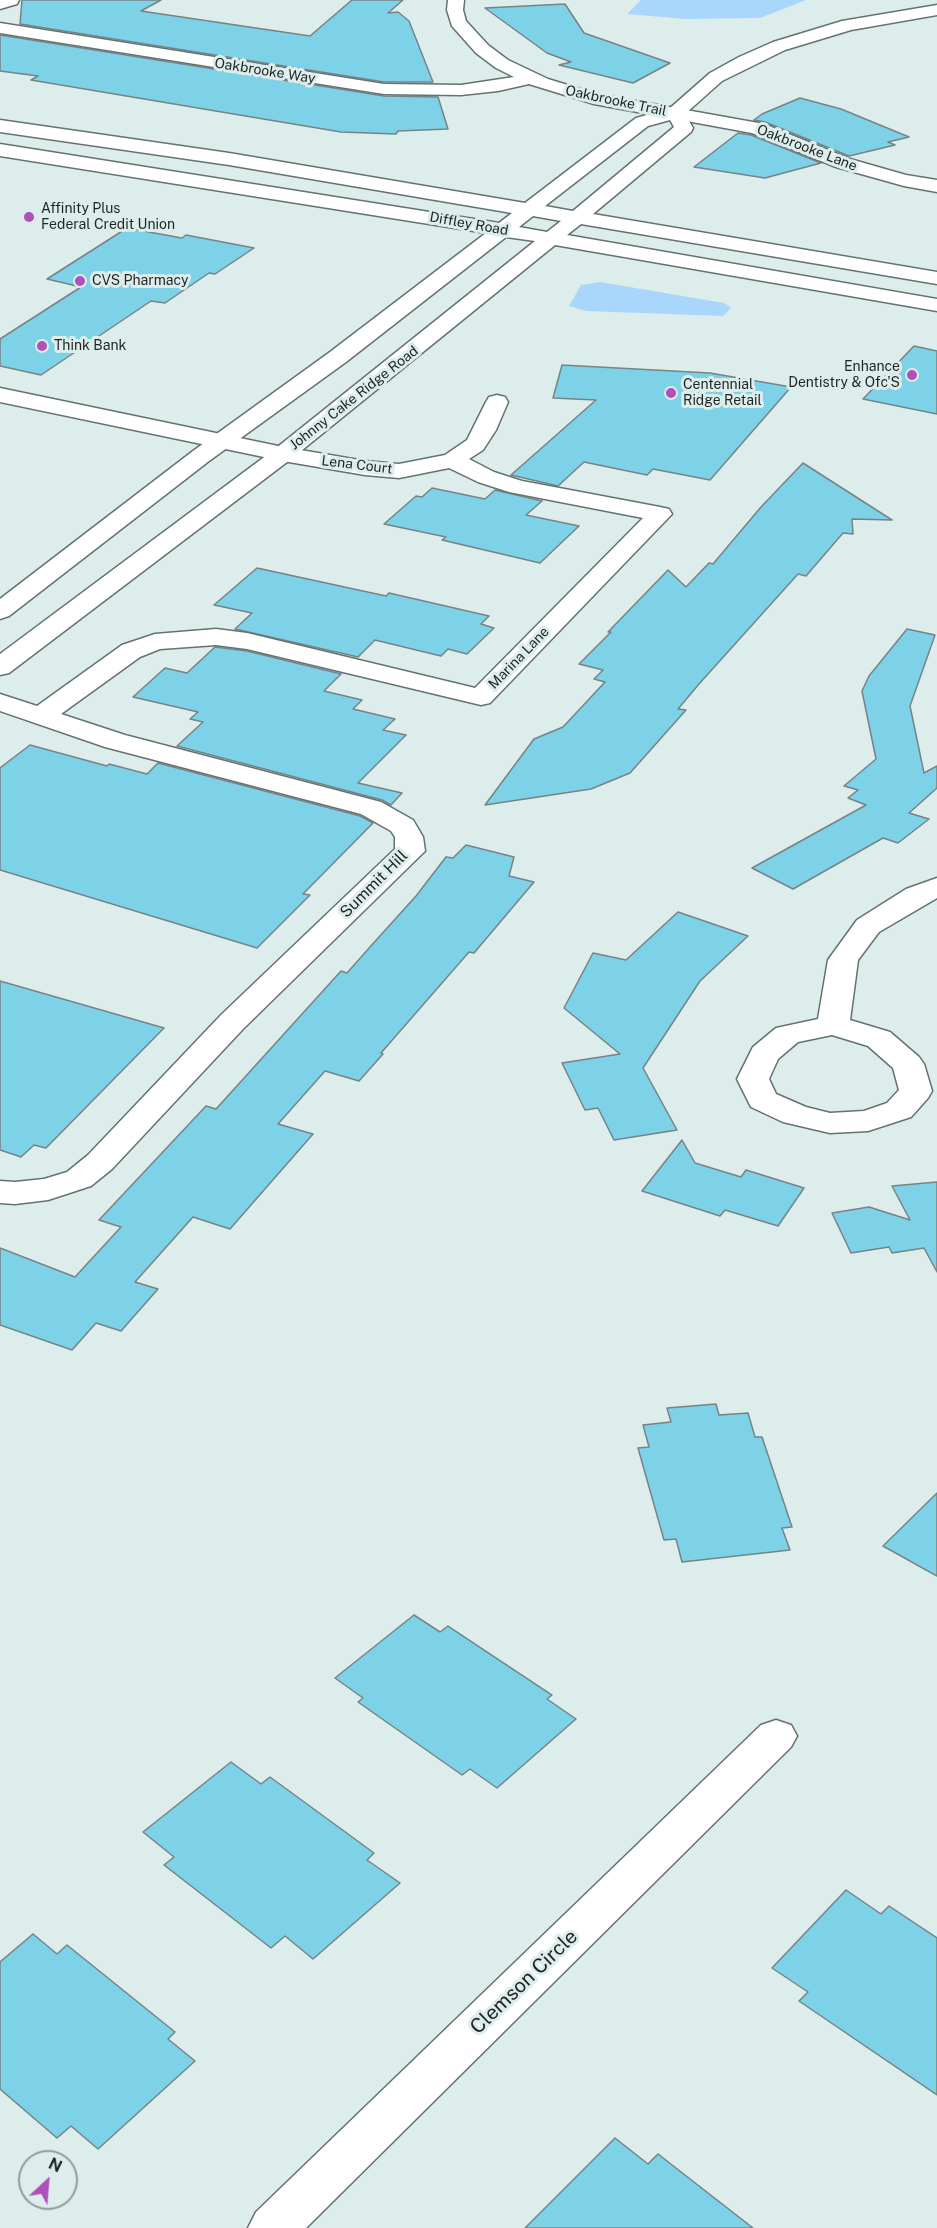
<!DOCTYPE html>
<html>
<head>
<meta charset="utf-8">
<style>
	body { margin:0 }
	#map { position:relative; width:937px; height:2228px; overflow:hidden; background:#ddedeb; font-family:"Public Sans",sans-serif }
	canvas { display:block }
	.north { position:absolute; left:18px; top:2150px; width:60px; height:60px; box-sizing:border-box; background:#ddedeb; border:2px solid #919d9b; border-radius:50%; rotate:26deg; font-size:16px; font-weight:700; line-height:24px; text-align:center; color:#1f2524 }
	.north::after { content:''; display:block; margin:auto; width:21px; height:27px; background:#ae51bb; clip-path:polygon(50% 0,100% 100%,50% 72%,0 100%) }
</style>
</head>
<body>
<div id="map">
<canvas width="937" height="2228"></canvas>
<div class="north">N</div>
</div>
<script>
const c = document.querySelector('canvas').getContext('2d');
c.lineJoin = 'round';
function paint(path, color) { c.fillStyle = color; c.fill(path, 'evenodd'); }
const poly = rows => new Path2D(rows.map(r => 'M' + r).join(''));
function strokePath(path, color, width, dash) { c.strokeStyle = color; c.lineWidth = width; c.lineCap = dash ? 'butt' : 'round'; c.setLineDash(dash || []); c.stroke(path); }
function write(font, color, halo, rows, align = 'center') {
  c.font = font + ' "Public Sans",sans-serif'; c.lineWidth = 6; c.setLineDash([]); c.textBaseline = 'middle'; c.strokeStyle = halo; c.fillStyle = color; for (const [text, x, y, turn = 0] of rows) {
    c.save(); c.translate(x, y); c.rotate((+turn || 0) * Math.PI / 180); c.textAlign = isNaN(turn) ? turn : align; if (halo) c.strokeText(text, 0, 0); c.fillText(text, 0, 0); c.restore();
  }
}
paint(poly([
	[641,0,806,0,760,18,685,19,627,14],
	[600,282,724,303,731,308,723,316,586,311,569,306,581,285]
]), '#a9d7fb');
const building = poly([
	[22,0,161,0,141,11,310,36,352,0,403,0,388,13,398,12,409,21,433,82,384,82,20,24,22,0],
	[565,4,584,33,670,63,633,83,559,65,571,62,547,53,485,8,565,4],
	[0,35,384,96,438,97,448,129,398,131,396,134,341,132,31,80,38,76,0,71,0,35],
	[800,98,841,109,909,137,888,142,895,145,849,156,765,122,754,120,762,114,800,98],
	[738,133,751,135,821,163,765,178,694,167,738,133],
	[127,228,182,238,186,235,254,248,215,274,209,273,165,303,151,301,41,375,0,366,0,339,81,287,47,279,127,228],
	[914,346,937,351,937,414,863,399,914,346],
	[562,365,710,373,791,387,710,480,653,469,647,475,584,462,558,486,511,475,596,400,553,398,562,365],
	[803,463,892,520,852,519,853,534,843,533,806,576,798,574,699,684,678,709,686,710,630,773,591,789,485,805,534,739,563,727,605,682,594,679,603,670,579,664,611,632,608,632,668,570,686,587,709,563,713,564,761,507,803,463],
	[432,488,485,499,495,490,542,501,526,515,579,526,540,563,442,540,446,537,384,524,416,496,422,497,432,488],
	[257,568,386,596,389,593,489,616,481,624,494,628,467,654,448,649,441,656,375,640,358,657,235,629,252,613,214,605,257,568],
	[907,629,935,635,910,706,924,773,937,766,937,788,909,813,929,819,898,843,883,838,793,889,752,868,866,805,848,798,858,790,844,786,876,759,862,691,869,676,907,629],
	[215,647,247,651,341,674,324,691,362,700,353,709,395,719,383,730,406,735,358,783,402,793,391,805,382,800,177,746,203,722,190,719,198,712,133,697,165,668,187,673,215,647],
	[30,745,107,766,109,764,147,774,158,763,360,816,373,823,303,894,310,895,257,948,0,870,0,768,30,745],
	[466,845,514,857,509,876,534,882,474,953,469,952,381,1053,383,1054,359,1081,325,1071,278,1124,313,1134,230,1229,193,1217,135,1282,158,1289,121,1331,96,1323,72,1350,0,1325,0,1248,75,1277,121,1227,99,1220,206,1106,216,1109,341,971,347,973,370,947,416,896,446,857,453,858,466,845],
	[678,912,748,936,700,981,643,1068,677,1130,614,1140,598,1108,585,1110,562,1063,620,1054,564,1008,593,953,626,960,678,912],
	[0,981,164,1028,46,1148,34,1145,21,1157,0,1150,0,981],
	[682,1140,695,1163,741,1177,746,1170,804,1188,778,1226,725,1210,720,1216,642,1191,682,1140],
	[937,1182,937,1272,924,1248,892,1253,889,1247,851,1253,832,1213,869,1207,910,1220,892,1186,937,1182],
	[716,1404,719,1415,748,1413,755,1437,762,1437,792,1527,782,1528,790,1550,682,1562,676,1539,664,1540,638,1448,649,1447,643,1425,671,1422,667,1408,716,1404],
	[937,1493,937,1576,883,1546,937,1493],
	[414,1615,440,1632,448,1626,552,1695,547,1699,576,1719,497,1788,470,1769,462,1775,358,1702,363,1698,335,1678,414,1615],
	[231,1762,261,1784,270,1777,374,1853,367,1860,400,1883,313,1959,285,1936,271,1948,164,1865,174,1857,143,1832,231,1762],
	[846,1890,881,1914,889,1906,937,1938,937,2095,799,2001,808,1992,772,1968,846,1890],
	[33,1934,57,1954,67,1945,175,2032,168,2039,195,2061,98,2149,71,2126,57,2138,0,2089,0,1962,33,1934],
	[615,2138,648,2164,658,2154,753,2228,525,2228,615,2138]
]);
paint(building, '#7ed2e8');
strokePath(building, '#768387', 1.5);
const street = poly([
	[0,0,19,0,17,4,0,9,0,0],
	[448,0,464,0,463,10,466,21,488,45,508,60,548,79,597,94,764,124,850,159,906,175,937,180,937,192,904,186,836,167,752,133,594,104,529,84,498,91,461,95,384,94,0,33,0,23,384,84,461,85,514,77,496,68,476,53,452,26,447,10,448,0],
	[0,388,283,447,365,461,399,464,445,455,467,440,486,402,489,397,497,395,505,397,508,402,496,430,483,450,469,459,494,472,522,481,660,507,669,509,672,514,490,703,481,705,247,649,216,645,160,649,140,657,61,714,125,735,381,802,413,820,423,837,425,851,243,1029,112,1169,91,1186,48,1200,15,1204,0,1203,0,1181,15,1182,44,1179,67,1172,88,1155,221,1015,395,849,395,837,391,831,361,814,105,747,0,711,0,694,37,706,122,645,155,634,216,629,247,633,475,688,643,518,509,492,478,482,449,468,399,478,365,475,283,461,0,402,0,388],
	[937,878,937,898,879,932,858,960,850,1020,890,1032,919,1057,924,1064,932,1091,928,1098,911,1117,868,1131,830,1133,783,1122,751,1107,737,1079,753,1047,776,1028,818,1019,828,960,857,920,906,889,937,878],
	[832,1035,868,1046,893,1068,899,1090,887,1103,864,1111,830,1113,806,1107,776,1094,769,1079,778,1059,798,1042,832,1035],
	[776,1720,791,1725,797,1736,791,1747,306,2228,248,2228,256,2212,761,1725,776,1720]
]);
const secondary = poly([
	[937,5,937,15,851,30,785,50,722,81,685,114,693,128,691,132,593,214,937,272,937,284,581,224,567,235,937,299,937,311,555,245,291,459,9,673,0,675,0,654,275,449,535,241,506,237,346,362,209,461,9,616,0,619,0,599,193,451,330,352,486,233,0,156,0,144,499,223,512,213,229,165,0,132,0,120,229,153,525,203,636,118,669,109,710,73,739,57,773,42,842,21,937,5],
	[670,120,674,127,573,211,545,206,648,126,670,120],
	[533,216,561,221,547,232,519,227,533,216]
]);
strokePath(street, '#647271', 3);
strokePath(secondary, '#647271', 3);
paint(street, '#fff');
paint(secondary, '#fff');
for (const [x, y, r, color] of [
	[29,217,6,"#ae51bb"],
	[80,281,6,"#ae51bb"],
	[42,346,6,"#ae51bb"],
	[912,375,6,"#ae51bb"],
	[671,393,6,"#ae51bb"]
]) { const dot = new Path2D(); dot.arc(x, y, r, 0, 2 * Math.PI); c.fillStyle = color; c.fill(dot); strokePath(dot, '#ddedeb', 2); }
write('14px', '#1f2524', '#ddedeb', [
	["Oakbrooke Way",265,71,9],
	["Oakbrooke Trail",616,101,12],
	["Oakbrooke Lane",807,148,21],
	["Diffley Road",469,224,10],
	["Johnny Cake Ridge Road",354,398,-38],
	["Lena Court",357,465,7],
	["Marina Lane",519,658,-46]
]);
write('14px', '#1f2524', '#ddedeb', [
	["Affinity Plus",41,209],
	["Federal Credit Union",41,225],
	["CVS Pharmacy",92,281],
	["Think Bank",54,346],
	["Enhance",900,367,"right"],
	["Dentistry & Ofc'S",900,383,"right"],
	["Centennial",683,385],
	["Ridge Retail",683,401]
], 'left');
write('16px', '#1f2524', '#ddedeb', [
	["Summit Hill",374,884,-45]
]);
write('20px', '#1f2524', '#ddedeb', [
	["Clemson Circle",524,1982,-44]
]);
</script>
</body>
</html>
